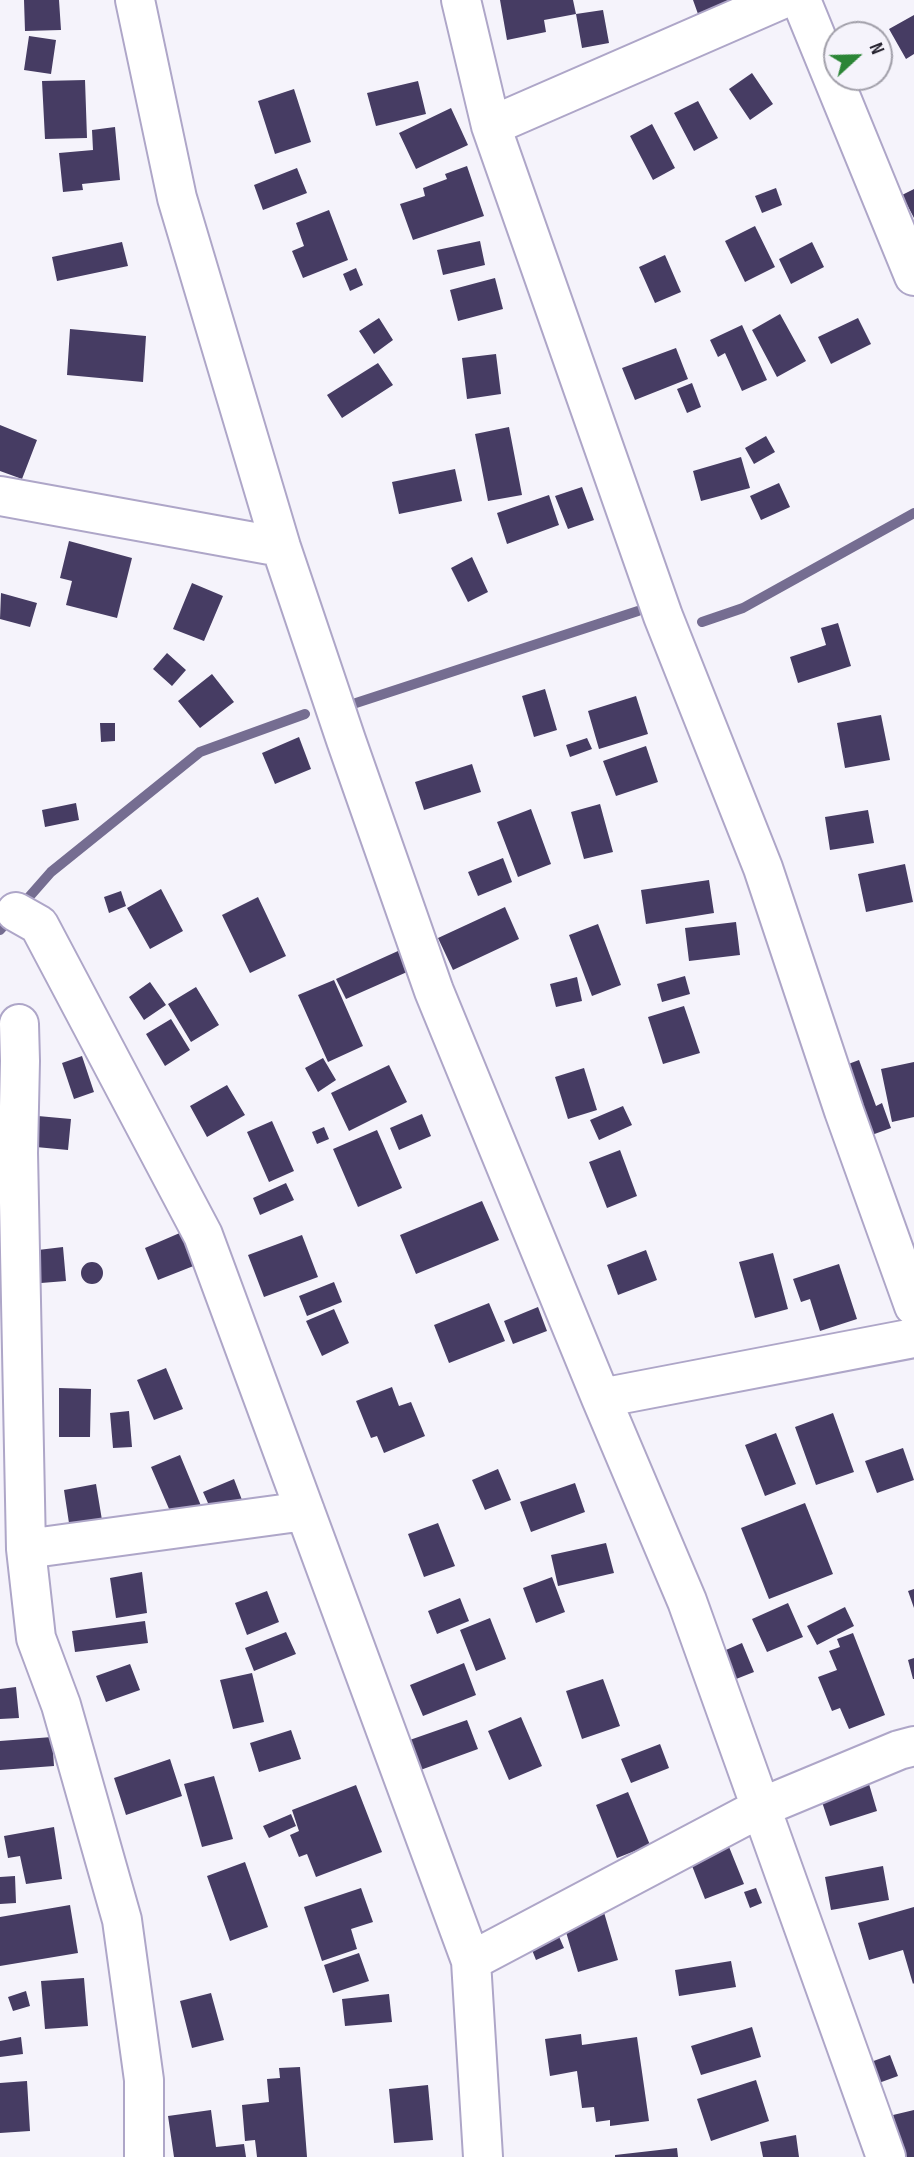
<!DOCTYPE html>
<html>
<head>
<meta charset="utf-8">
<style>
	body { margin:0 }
	#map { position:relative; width:914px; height:2157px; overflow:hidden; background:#f5f3fb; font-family:"Sofia Sans Condensed",sans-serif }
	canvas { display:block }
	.north { position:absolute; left:823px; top:21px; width:70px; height:70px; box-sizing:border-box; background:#f5f3fb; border:2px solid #a2a0aa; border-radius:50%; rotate:68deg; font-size:19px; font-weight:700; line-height:28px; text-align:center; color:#262330 }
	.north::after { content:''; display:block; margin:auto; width:24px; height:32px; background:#2b8536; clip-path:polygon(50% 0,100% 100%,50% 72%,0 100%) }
</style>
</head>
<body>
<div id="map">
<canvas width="914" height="2157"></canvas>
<div class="north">N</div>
</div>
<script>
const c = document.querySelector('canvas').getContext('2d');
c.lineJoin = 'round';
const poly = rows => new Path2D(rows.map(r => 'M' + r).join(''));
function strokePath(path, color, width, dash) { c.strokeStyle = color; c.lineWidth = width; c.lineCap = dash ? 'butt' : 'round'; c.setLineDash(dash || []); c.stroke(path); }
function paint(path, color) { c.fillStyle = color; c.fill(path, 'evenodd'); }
strokePath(poly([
	[702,622,743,608,914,513],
	[356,703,638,611],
	[0,930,51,872,200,752,305,714]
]), '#756d91', 10);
paint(poly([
	[24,0,59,0,61,30,25,31],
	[500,0,573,0,576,14,544,20,546,32,507,40],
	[693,0,733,0,698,14],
	[603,10,609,43,582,48,576,14],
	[914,15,914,54,906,59,889,29],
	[29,36,56,40,51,74,24,70],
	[752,73,773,104,750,120,729,89],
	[85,80,87,138,45,139,42,81],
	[418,81,426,114,376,126,367,93],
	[294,89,311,142,275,154,258,101],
	[698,101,718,138,694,151,674,113],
	[451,108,468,145,416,169,399,133],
	[652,124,675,168,653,180,630,136],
	[115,127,120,180,82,184,83,190,63,192,59,153,93,150,92,130],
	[467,166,484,216,413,240,400,204,425,196,423,188,447,179,445,174],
	[297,168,307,193,263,210,254,185],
	[776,188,782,205,762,213,755,196],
	[914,189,914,218,902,195],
	[329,210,348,260,303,278,292,251,304,246,296,223],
	[755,226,775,267,745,282,725,241],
	[480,241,485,265,443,275,437,250],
	[122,242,128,266,57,281,52,257],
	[812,242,824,267,791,284,779,259],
	[665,255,681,292,655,303,639,267],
	[356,268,363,285,350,291,343,274],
	[495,278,503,309,458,321,450,290],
	[780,314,806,361,777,377,752,330],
	[379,318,393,340,374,354,359,331],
	[858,318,871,344,831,364,818,337],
	[742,325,767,380,742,391,725,353,718,357,710,340],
	[70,329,146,336,143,382,67,375],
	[676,348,688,379,635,400,622,368],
	[496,354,501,394,467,399,462,358],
	[378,363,393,385,342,418,327,395],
	[692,383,701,407,687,413,677,389],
	[0,425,37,440,22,479,0,471],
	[509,427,522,495,488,501,475,434],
	[766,436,775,452,754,464,745,448],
	[741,457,750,488,701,501,693,471],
	[455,469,462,501,399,514,392,482],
	[779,483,790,507,761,520,750,496],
	[582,487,594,520,568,529,555,496],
	[549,495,559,525,507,544,497,513],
	[69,541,132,558,117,618,66,605,72,581,60,578],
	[472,557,488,592,468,602,451,568],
	[192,583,223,596,204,641,173,629],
	[1,593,37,603,30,627,0,619],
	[838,623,851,666,798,683,790,657,826,645,821,628],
	[167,653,186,670,172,686,153,669],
	[212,674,234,702,200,728,178,701],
	[545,689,557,730,534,737,522,696],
	[636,696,648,734,599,749,588,711],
	[881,715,890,760,845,768,837,723],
	[100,723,115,723,115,741,101,742],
	[299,737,311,769,275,784,262,753],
	[587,738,592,749,570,757,566,745],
	[646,746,658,782,616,796,603,761],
	[472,764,481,792,424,810,415,782],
	[76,803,79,820,45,827,42,810],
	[600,804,613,852,584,859,571,812],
	[531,809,551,864,518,877,497,822],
	[868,810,874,843,830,850,825,817],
	[503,858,512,882,478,896,468,872],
	[905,864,913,902,866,912,858,874],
	[709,880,714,913,646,924,641,890],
	[161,889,183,931,150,949,127,908],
	[121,891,126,906,109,913,104,897],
	[258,897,286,956,250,973,222,915],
	[505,907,519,939,453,970,438,938],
	[736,922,740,955,689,961,685,928],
	[598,924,621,985,592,996,569,935],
	[398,951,407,972,346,999,336,979],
	[685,976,690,994,662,1002,657,984],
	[577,977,582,1001,556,1007,550,984],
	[334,980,363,1046,328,1062,298,995],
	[150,982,166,1005,144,1020,129,997],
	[196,987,219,1025,191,1042,168,1004],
	[684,1006,700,1053,663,1064,648,1017],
	[171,1019,190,1050,165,1066,146,1034],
	[82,1056,94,1092,74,1099,62,1063],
	[323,1058,336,1080,318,1092,305,1068],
	[859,1060,876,1106,882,1103,891,1128,869,1136,843,1066],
	[914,1062,914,1117,892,1122,881,1069],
	[389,1065,407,1102,349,1131,331,1093],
	[584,1068,597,1110,568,1119,555,1077],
	[227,1085,245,1115,207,1137,190,1106],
	[623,1106,632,1125,599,1140,590,1120],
	[422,1114,431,1136,399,1150,390,1128],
	[38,1116,71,1119,68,1150,36,1147],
	[272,1121,294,1171,269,1182,247,1132],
	[324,1127,329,1139,317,1144,312,1132],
	[377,1130,402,1188,358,1207,333,1149],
	[620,1150,637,1196,607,1208,589,1162],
	[286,1183,294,1200,260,1215,253,1198],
	[482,1201,499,1240,416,1274,400,1235],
	[182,1232,196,1265,158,1280,145,1248],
	[302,1235,318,1277,264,1297,248,1255],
	[63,1247,66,1281,41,1283,38,1250],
	[646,1250,657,1280,618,1295,607,1265],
	[773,1253,788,1309,755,1318,739,1262],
	'81 1273a11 11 0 1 1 22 0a11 11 0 1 1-22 0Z',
	[839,1264,857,1319,820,1331,810,1299,801,1302,793,1279],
	[334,1282,342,1302,307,1316,299,1296],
	[489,1303,505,1341,449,1363,434,1325],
	[538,1307,547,1331,513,1344,504,1321],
	[334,1309,349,1343,322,1356,306,1321],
	[166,1368,183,1409,154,1420,137,1380],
	[392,1387,399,1406,411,1402,425,1436,384,1453,377,1436,371,1438,356,1401],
	[59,1388,91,1389,90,1437,59,1437],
	[129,1411,132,1447,113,1448,110,1413],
	[833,1413,854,1472,816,1485,795,1427],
	[776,1433,796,1484,765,1496,745,1445],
	[903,1448,914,1480,877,1493,865,1461],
	[180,1455,204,1513,176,1525,151,1467],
	[498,1469,511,1500,485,1510,472,1480],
	[234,1479,242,1500,212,1512,203,1492],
	[575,1483,585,1512,531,1532,520,1502],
	[96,1484,105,1538,72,1543,64,1490],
	[805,1503,833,1574,769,1599,741,1528],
	[438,1523,455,1566,424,1577,408,1534],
	[606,1543,614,1573,558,1586,551,1555],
	[142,1572,147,1613,116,1618,110,1578],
	[552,1577,565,1612,536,1623,523,1588],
	[914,1589,914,1608,908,1591],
	[267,1591,279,1622,247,1635,235,1603],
	[460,1598,469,1621,437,1634,428,1611],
	[788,1603,803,1637,767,1652,752,1619],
	[845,1607,854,1626,817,1645,807,1626],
	[490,1618,506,1659,476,1671,460,1630],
	[145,1621,148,1643,75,1652,72,1631],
	[286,1632,296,1654,254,1671,245,1648],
	[853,1633,885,1715,849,1729,840,1708,832,1711,818,1677,837,1670,829,1651,840,1647,837,1639],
	[742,1643,754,1672,731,1681,719,1653],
	[914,1658,914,1679,913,1679,908,1660],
	[464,1663,476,1695,423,1716,410,1685],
	[130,1664,140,1690,106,1702,96,1676],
	[252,1673,264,1722,233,1729,220,1680],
	[603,1679,620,1726,582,1739,566,1691],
	[16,1687,19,1718,0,1719,0,1689],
	[521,1717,542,1766,509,1780,488,1731],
	[467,1720,478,1749,415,1772,404,1742],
	[291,1730,301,1759,259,1772,250,1743],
	[52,1737,54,1766,0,1770,0,1741],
	[660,1744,669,1768,631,1783,621,1759],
	[170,1759,182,1796,126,1815,114,1778],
	[214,1776,233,1839,202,1847,184,1784],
	[869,1784,877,1811,830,1826,821,1799],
	[356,1785,382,1852,316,1877,307,1854,299,1857,290,1835,299,1831,292,1810],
	[628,1792,650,1845,617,1858,596,1805],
	[291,1814,296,1826,269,1838,263,1826],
	[54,1827,62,1879,26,1884,20,1856,8,1858,4,1836],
	[723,1832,744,1884,705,1899,685,1848],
	[245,1862,268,1927,230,1941,207,1876],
	[883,1866,889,1900,831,1910,825,1877],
	[15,1876,16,1903,0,1904,0,1877],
	[361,1888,373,1922,351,1929,357,1949,322,1961,304,1907],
	[756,1888,762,1903,750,1908,744,1892],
	[70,1905,78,1953,0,1966,0,1917],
	[914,1907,914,1983,913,1984,903,1950,869,1960,858,1923],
	[603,1909,618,1960,578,1972,563,1922],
	[553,1923,564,1948,536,1960,526,1935],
	[359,1953,369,1981,333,1993,324,1965],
	[731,1961,736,1987,679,1996,675,1970],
	[84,1978,88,2026,45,2029,41,1981],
	[26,1991,30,2006,13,2011,8,1997],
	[211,1993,224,2040,192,2048,180,2001],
	[389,1994,392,2022,345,2026,342,1999],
	[752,2027,761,2057,701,2075,691,2046],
	[581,2034,582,2045,637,2037,649,2121,610,2126,610,2120,596,2122,594,2107,582,2108,577,2071,550,2076,545,2039],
	[21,2037,23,2054,0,2057,0,2041],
	[890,2055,898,2076,876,2084,868,2063],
	[300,2067,307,2157,257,2157,255,2140,245,2141,242,2105,269,2102,267,2079,280,2078,279,2068],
	[756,2080,769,2121,711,2141,697,2099],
	[27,2081,30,2131,0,2133,0,2083],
	[428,2085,433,2140,394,2143,389,2089],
	[211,2110,216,2147,244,2144,246,2157,174,2157,168,2116],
	[914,2110,914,2157,904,2157,893,2115],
	[796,2135,799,2157,763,2157,760,2142],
	[677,2148,678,2157,615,2157,615,2155]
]), '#463c63');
const minor = poly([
	[135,0,177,198,281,547,346,740,434,991,601,1398,687,1601,886,2157],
	[461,0,491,126,663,616,763,868,844,1111,914,1306],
	[801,0,914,276],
	[491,126,780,0],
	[0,496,281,547],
	[16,912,39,925,203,1235,471,1961,483,2157],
	[19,1024,20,1061,18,1153,26,1549,36,1638,61,1705,122,1920,144,2080,144,2157],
	[601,1398,914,1338],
	[26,1549,305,1511],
	[471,1961,762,1807,899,1750,914,1746]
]);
strokePath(minor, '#aea6c8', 42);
strokePath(minor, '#fff', 38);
</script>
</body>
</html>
